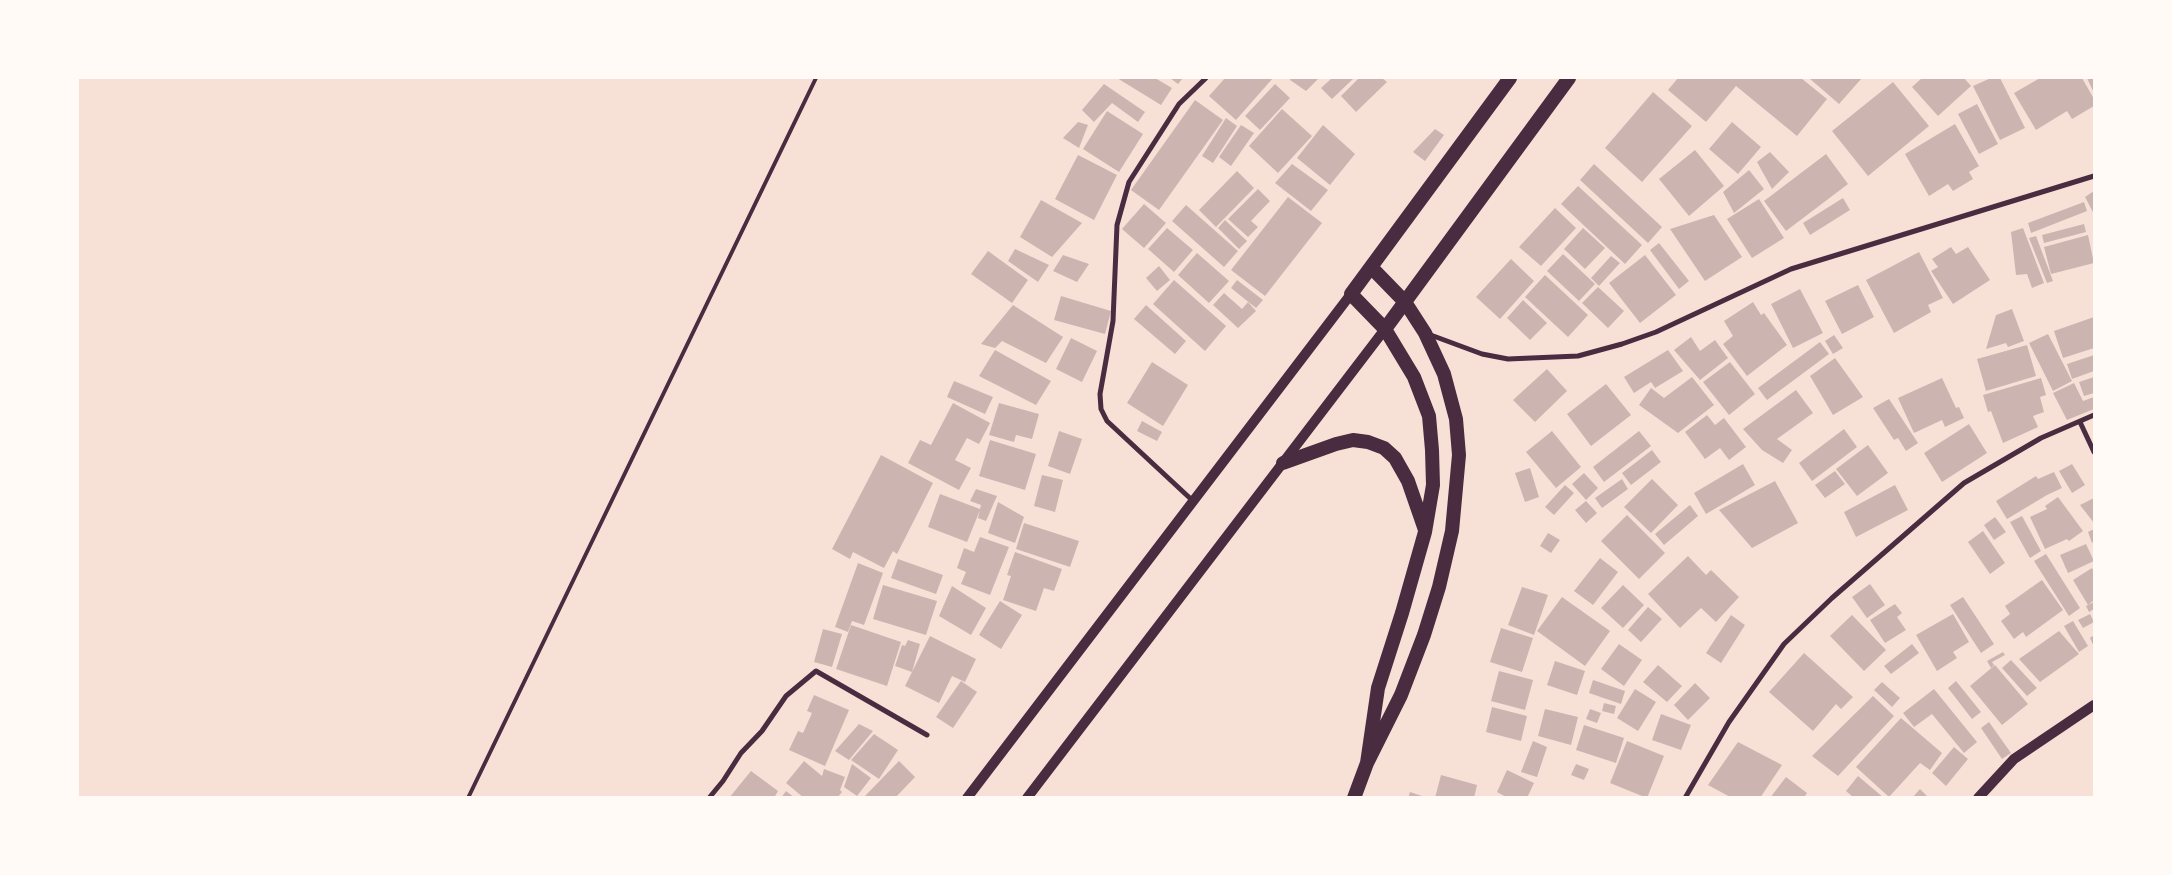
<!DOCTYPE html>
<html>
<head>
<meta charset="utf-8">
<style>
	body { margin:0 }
	#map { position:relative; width:2172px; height:875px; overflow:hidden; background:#f7e1d7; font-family:"Roboto Condensed",sans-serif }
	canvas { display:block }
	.frame { position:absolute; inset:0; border:79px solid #fffaf5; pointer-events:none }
</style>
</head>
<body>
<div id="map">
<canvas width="2172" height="875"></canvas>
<div class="frame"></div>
</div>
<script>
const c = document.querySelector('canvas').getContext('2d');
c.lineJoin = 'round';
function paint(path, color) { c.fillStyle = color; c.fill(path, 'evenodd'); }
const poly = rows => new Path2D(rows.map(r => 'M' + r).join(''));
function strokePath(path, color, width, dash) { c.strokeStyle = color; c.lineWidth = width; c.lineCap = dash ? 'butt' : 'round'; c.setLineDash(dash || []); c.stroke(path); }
paint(poly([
	[1117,78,1155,78,1172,88,1161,105],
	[1170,78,1183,78,1178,84],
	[1225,78,1273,78,1236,120,1209,96],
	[1291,78,1319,78,1306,91,1290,80],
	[1332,78,1354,78,1332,99,1321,88],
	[1359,78,1382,78,1387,82,1356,112,1341,96],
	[1678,78,1801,78,1827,99,1797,136,1736,86,1706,122,1668,90],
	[1809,78,1862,78,1839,104],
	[1922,78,1964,78,1971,86,1938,116,1912,87],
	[1991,78,2000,78,2025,128,2000,140,1973,86],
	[2040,78,2082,78,2094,99,2094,106,2072,119,2067,111,2036,130,2014,93],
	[2087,78,2094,78,2094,93],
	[1893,82,1929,126,1868,176,1832,131],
	[1104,84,1145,112,1138,122,1112,103,1094,122,1082,110],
	[1275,84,1290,98,1260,130,1245,116],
	[1653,92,1692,126,1642,182,1605,148],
	[1195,100,1223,120,1159,210,1131,190],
	[1977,104,1998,144,1979,154,1958,114],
	[1282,109,1312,136,1278,173,1249,146],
	[1107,111,1143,134,1119,172,1083,149],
	[1226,118,1237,126,1213,163,1202,156],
	[1078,122,1088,125,1079,148,1063,138],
	[1732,122,1761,147,1738,174,1709,149],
	[1955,124,1979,166,1969,172,1973,179,1953,191,1948,184,1929,196,1905,154],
	[1241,125,1254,133,1231,166,1219,157],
	[1323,125,1355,154,1330,185,1297,158],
	[1435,129,1444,135,1425,161,1413,152],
	[1695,150,1724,186,1689,216,1659,179],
	[1770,152,1789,172,1772,189,1757,162],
	[1826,154,1848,184,1786,231,1764,201],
	[1078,155,1117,175,1094,220,1055,199],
	[1292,164,1328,190,1311,211,1275,183],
	[1594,164,1662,227,1648,243,1580,180],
	[1749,170,1764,189,1734,213,1723,192],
	[1237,171,1254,188,1216,227,1199,210],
	[1578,186,1642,245,1625,264,1561,204],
	[1258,189,1270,201,1251,221,1258,227,1248,237,1228,219],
	[2094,191,2094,214,2085,197],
	[1288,197,1322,223,1265,296,1231,270],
	[1843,198,1850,210,1810,235,1803,223],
	[1759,199,1784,238,1752,258,1727,219],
	[1041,200,1082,223,1052,257,1020,237],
	[2084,202,2087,211,2031,233,2028,223],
	[1144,204,1166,223,1144,248,1122,229],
	[1186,205,1238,251,1224,267,1172,221],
	[1555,208,1576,228,1541,266,1519,247],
	[1714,215,1742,257,1705,281,1670,229],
	[1225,220,1247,241,1239,249,1218,228],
	[2084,224,2086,232,2044,243,2042,235],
	[1167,228,1193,250,1174,272,1148,249],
	[1583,228,1605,248,1585,269,1564,249],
	[2023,228,2044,283,2032,288,2027,274,2016,275,2011,232],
	[2088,235,2094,263,2051,274,2044,247],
	[2036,236,2053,281,2047,283,2029,238],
	[1659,243,1689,281,1679,289,1650,250],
	[1951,247,1956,254,1968,247,1990,280,1953,304,1931,271,1938,267,1932,259],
	[1015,249,1049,265,1038,282,1008,261],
	[988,251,1028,280,1012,303,971,274],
	[1919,252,1943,298,1928,305,1931,312,1894,333,1866,280],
	[1197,253,1229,281,1209,303,1178,275],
	[1563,254,1595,284,1579,301,1547,271],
	[1063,255,1089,264,1077,282,1053,271],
	[1645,255,1676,295,1640,323,1609,283],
	[1611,256,1620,263,1599,286,1591,278],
	[1511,259,1534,281,1500,319,1476,297],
	[1159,266,1170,280,1157,291,1146,278],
	[1545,275,1588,315,1568,337,1525,297],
	[1174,280,1226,326,1205,351,1153,304],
	[1237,280,1263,300,1256,308,1231,288],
	[1858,285,1874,317,1842,334,1825,301],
	[1598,287,1624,311,1608,328,1582,303],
	[1800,289,1823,333,1793,348,1771,304],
	[1224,293,1242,309,1248,302,1256,311,1238,328,1213,305],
	[1061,296,1111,311,1105,334,1054,320],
	[1523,300,1547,323,1530,340,1507,318],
	[1753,302,1761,315,1764,313,1787,345,1747,376,1723,344,1733,336,1724,321],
	[1013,305,1063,337,1046,363,1002,341,995,348,981,344],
	[1146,305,1186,341,1175,354,1134,319],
	[2012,309,2024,341,2008,347,2006,343,1986,349,1996,315],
	[2094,317,2094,348,2063,358,2054,331],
	[2048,334,2072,381,2053,391,2029,343],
	[1834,335,1843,348,1833,354,1825,341],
	[1691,337,1700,351,1715,340,1728,358,1700,380,1674,350],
	[1071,338,1097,351,1082,382,1056,369],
	[1820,342,1829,354,1767,400,1758,388],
	[2027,345,2036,376,1986,391,1977,359],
	[995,350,1051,381,1036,405,979,376],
	[1668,350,1683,371,1655,388,1651,382,1634,393,1624,377],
	[2094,355,2094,371,2072,379,2067,364],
	[1835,358,1863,397,1833,415,1810,376],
	[1152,362,1188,385,1163,426,1127,403],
	[1730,362,1755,394,1729,415,1703,382],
	[1547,369,1567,391,1535,422,1513,400],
	[1692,377,1714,405,1678,433,1639,405,1651,388,1664,398],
	[2094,377,2094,393,2084,396,2079,382],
	[1942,378,1956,408,1959,407,1964,418,1945,427,1942,420,1914,433,1898,398],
	[2041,378,2046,395,2040,397,2044,412,2033,416,2038,427,2003,443,1991,411,1988,412,1983,395],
	[954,381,993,397,985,414,947,397],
	[2074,383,2083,401,2094,397,2094,409,2067,420,2053,393],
	[1606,384,1631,415,1591,446,1567,414],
	[1796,390,1813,413,1777,439,1792,450,1783,463,1762,450,1743,429],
	[1889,399,1918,443,1906,451,1898,438,1894,440,1873,408],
	[953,403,990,423,979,444,967,438,955,460,971,468,959,490,908,463,920,440,931,445],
	[999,403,1039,414,1032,439,1016,435,1014,442,989,435],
	[1707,415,1715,425,1724,418,1746,447,1729,460,1720,448,1705,459,1685,432],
	[1142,421,1162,432,1157,441,1137,431],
	[1969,424,1987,453,1942,482,1924,453],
	[1844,429,1857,447,1812,481,1799,463],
	[1059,431,1082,439,1070,474,1048,466],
	[1552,431,1581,467,1556,488,1526,452],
	[1639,431,1651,446,1604,482,1593,467],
	[990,440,1036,454,1025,490,979,476],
	[1868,445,1888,473,1857,496,1836,469],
	[1652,450,1661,462,1631,485,1622,473],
	[881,455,933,483,897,554,893,551,884,568,853,552,850,559,832,549],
	[1743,464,1755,485,1706,514,1694,493],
	[2072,464,2085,485,2072,493,2059,471],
	[1530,468,1539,497,1525,502,1515,473],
	[1835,471,1845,484,1825,498,1815,485],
	[2054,472,2062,488,2047,495,2007,519,1996,501,2036,476,2038,479],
	[1584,473,1598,488,1586,500,1572,484],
	[1042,475,1063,480,1055,512,1034,506],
	[1622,479,1628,489,1602,508,1595,498],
	[1652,479,1678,505,1651,533,1624,507],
	[1775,481,1798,523,1752,548,1719,510],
	[1565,485,1574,493,1554,515,1545,507],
	[1895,485,1908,510,1856,537,1844,512],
	[976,489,997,496,986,521,978,518,980,510,967,542,928,527,940,494,980,509,981,505,970,501],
	[2058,497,2083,531,2069,541,2067,539,2045,549,2030,517,2047,509,2045,506],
	[2094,498,2094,523,2080,505],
	[1586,501,1597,513,1586,523,1575,510],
	[998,502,1024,517,1015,543,988,533],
	[1690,505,1698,516,1664,545,1655,534],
	[1627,515,1665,553,1639,579,1601,541],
	[2022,516,2041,551,2030,558,2010,522],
	[1995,517,2006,532,1994,540,1984,525],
	[1024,523,1079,541,1070,567,1016,549],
	[2094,529,2094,541,2092,543,2088,532],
	[1983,531,2005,563,1990,574,1968,542],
	[1548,533,1560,540,1551,553,1540,546],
	[980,537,1009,547,990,595,961,584,966,572,957,568,964,548,974,552],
	[2086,544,2094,561,2068,573,2060,555],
	[1015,552,1062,569,1054,591,1044,588,1036,611,1003,600,1011,576,1007,575],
	[2046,554,2080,608,2069,616,2034,561],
	[1688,556,1706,575,1711,570,1739,597,1716,622,1701,608,1680,628,1648,594],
	[1600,558,1618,572,1593,605,1574,591],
	[898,559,943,575,936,594,891,578],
	[858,563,883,573,864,625,852,621,848,632,835,627],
	[2092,568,2094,572,2094,600,2088,605,2073,580],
	[2042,580,2063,610,2026,637,2023,632,2014,639,2001,621,2010,614,2005,606],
	[1870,584,1885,605,1867,618,1852,597],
	[883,585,937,601,926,635,873,619],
	[1623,585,1644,605,1623,628,1601,608],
	[952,586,986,608,971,635,939,616],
	[1522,587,1548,595,1534,635,1508,625],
	[1562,597,1610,631,1585,666,1537,631],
	[1963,597,1994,644,1981,653,1950,605],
	[1000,601,1022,615,1001,649,979,635],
	[2094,602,2094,609,2089,612,2086,606],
	[1895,604,1902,613,1897,617,1906,630,1885,643,1870,620],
	[1648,607,1662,619,1641,642,1628,630],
	[1953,614,1969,642,1953,652,1957,658,1937,671,1916,635],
	[2090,614,2094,622,2083,628,2078,620],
	[1731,615,1745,625,1721,663,1706,653],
	[1852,615,1886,650,1864,671,1830,636],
	[2073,621,2088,646,2079,652,2064,626],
	[851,625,901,642,887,686,836,669],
	[1501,628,1533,638,1522,672,1490,662],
	[823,629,842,634,832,667,814,662],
	[2059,631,2079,654,2040,682,2019,659],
	[2094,635,2094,647,2090,638],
	[930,636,976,659,965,682,952,676,939,703,905,686],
	[908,640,920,644,912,672,895,666,902,645,905,646],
	[1619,644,1642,660,1624,686,1601,669],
	[1912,644,1919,653,1891,674,1884,666],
	[2003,652,2005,655,1992,662,1994,665,1991,668,1987,661],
	[1804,653,1853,697,1841,709,1836,704,1813,731,1769,692],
	[2011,660,2037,688,2027,696,2002,668],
	[1555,661,1585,671,1577,695,1547,685],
	[1658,665,1682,686,1667,702,1643,682],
	[1995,665,2028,704,2002,725,1970,686],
	[1499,671,1533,680,1525,710,1491,701],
	[1593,680,1625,691,1621,704,1589,693],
	[961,681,977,692,953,728,936,717],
	[1956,681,1981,712,1972,719,1948,688],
	[1882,682,1900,698,1892,707,1874,690],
	[1695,683,1710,698,1688,720,1674,705],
	[1635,689,1656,702,1638,731,1617,718],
	[1934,689,1977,742,1964,753,1932,714,1914,727,1903,713],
	[814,695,849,710,825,766,789,750,798,731,803,733,812,713,807,711],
	[1873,696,1894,716,1838,776,1812,756],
	[1604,703,1616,706,1614,714,1602,711],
	[1492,707,1527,716,1521,741,1486,732],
	[1545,709,1578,717,1571,745,1538,736],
	[1590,709,1601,713,1597,723,1586,719],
	[1661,714,1691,725,1681,750,1652,740],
	[1901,718,1942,753,1930,770,1920,763,1889,797,1856,767],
	[1989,722,2011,753,2002,759,1981,728],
	[859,724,873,731,849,760,835,751],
	[1584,725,1624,738,1616,763,1576,750],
	[874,734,898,750,879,779,851,760],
	[1533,741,1547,747,1537,777,1521,772],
	[1627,741,1664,756,1647,798,1610,783],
	[1738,742,1782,765,1760,798,1732,798,1708,785],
	[1954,747,1968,759,1946,786,1932,773],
	[804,761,822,776,824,769,845,777,840,790,842,792,837,798,804,798,786,783],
	[899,761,915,777,895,798,867,798,865,796],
	[852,764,871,778,857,796,844,787],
	[1576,764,1589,769,1584,780,1571,775],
	[1507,770,1534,783,1527,798,1508,798,1497,792],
	[751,771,778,791,774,798,768,796,767,798,729,798],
	[1441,775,1477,785,1474,798,1435,798],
	[1858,776,1884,798,1854,798,1846,791],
	[1786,777,1807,793,1804,798,1770,798],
	[1920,789,1929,798,1912,798],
	[786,791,795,798,781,798],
	[1410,792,1425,797,1425,798,1408,798]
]), '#ccb4b1');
strokePath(poly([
	[468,798,816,78]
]), '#4a2c40', 4);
strokePath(poly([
	[1428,334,1482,354,1508,359,1578,356,1622,344,1656,332,1791,269,2094,176],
	[2080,422,2094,452],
	[1193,501,1107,421,1101,409,1100,394,1113,321,1117,225,1129,182,1179,104,1206,78],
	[709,798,723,781,741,753,762,731,786,696,816,671,927,735],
	[1685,798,1729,722,1784,644,1832,598,1964,483,2041,438,2094,415]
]), '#4a2c40', 5);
strokePath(poly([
	[967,798,1351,294],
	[1027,798,1385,329],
	[1978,798,2014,759,2094,705]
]), '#4a2c40', 10);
strokePath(poly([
	[1385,329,1569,78],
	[1283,463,1336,444,1353,440,1368,442,1384,448,1395,458,1408,481,1425,530],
	[1367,763,1378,688,1402,613,1425,532,1433,485,1432,450,1429,416,1414,377,1385,329,1351,294,1510,78],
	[1354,798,1367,763,1401,695,1424,635,1439,587,1452,531,1459,455,1456,419,1444,374,1425,333,1405,302,1371,267]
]), '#4a2c40', 14);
</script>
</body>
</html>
